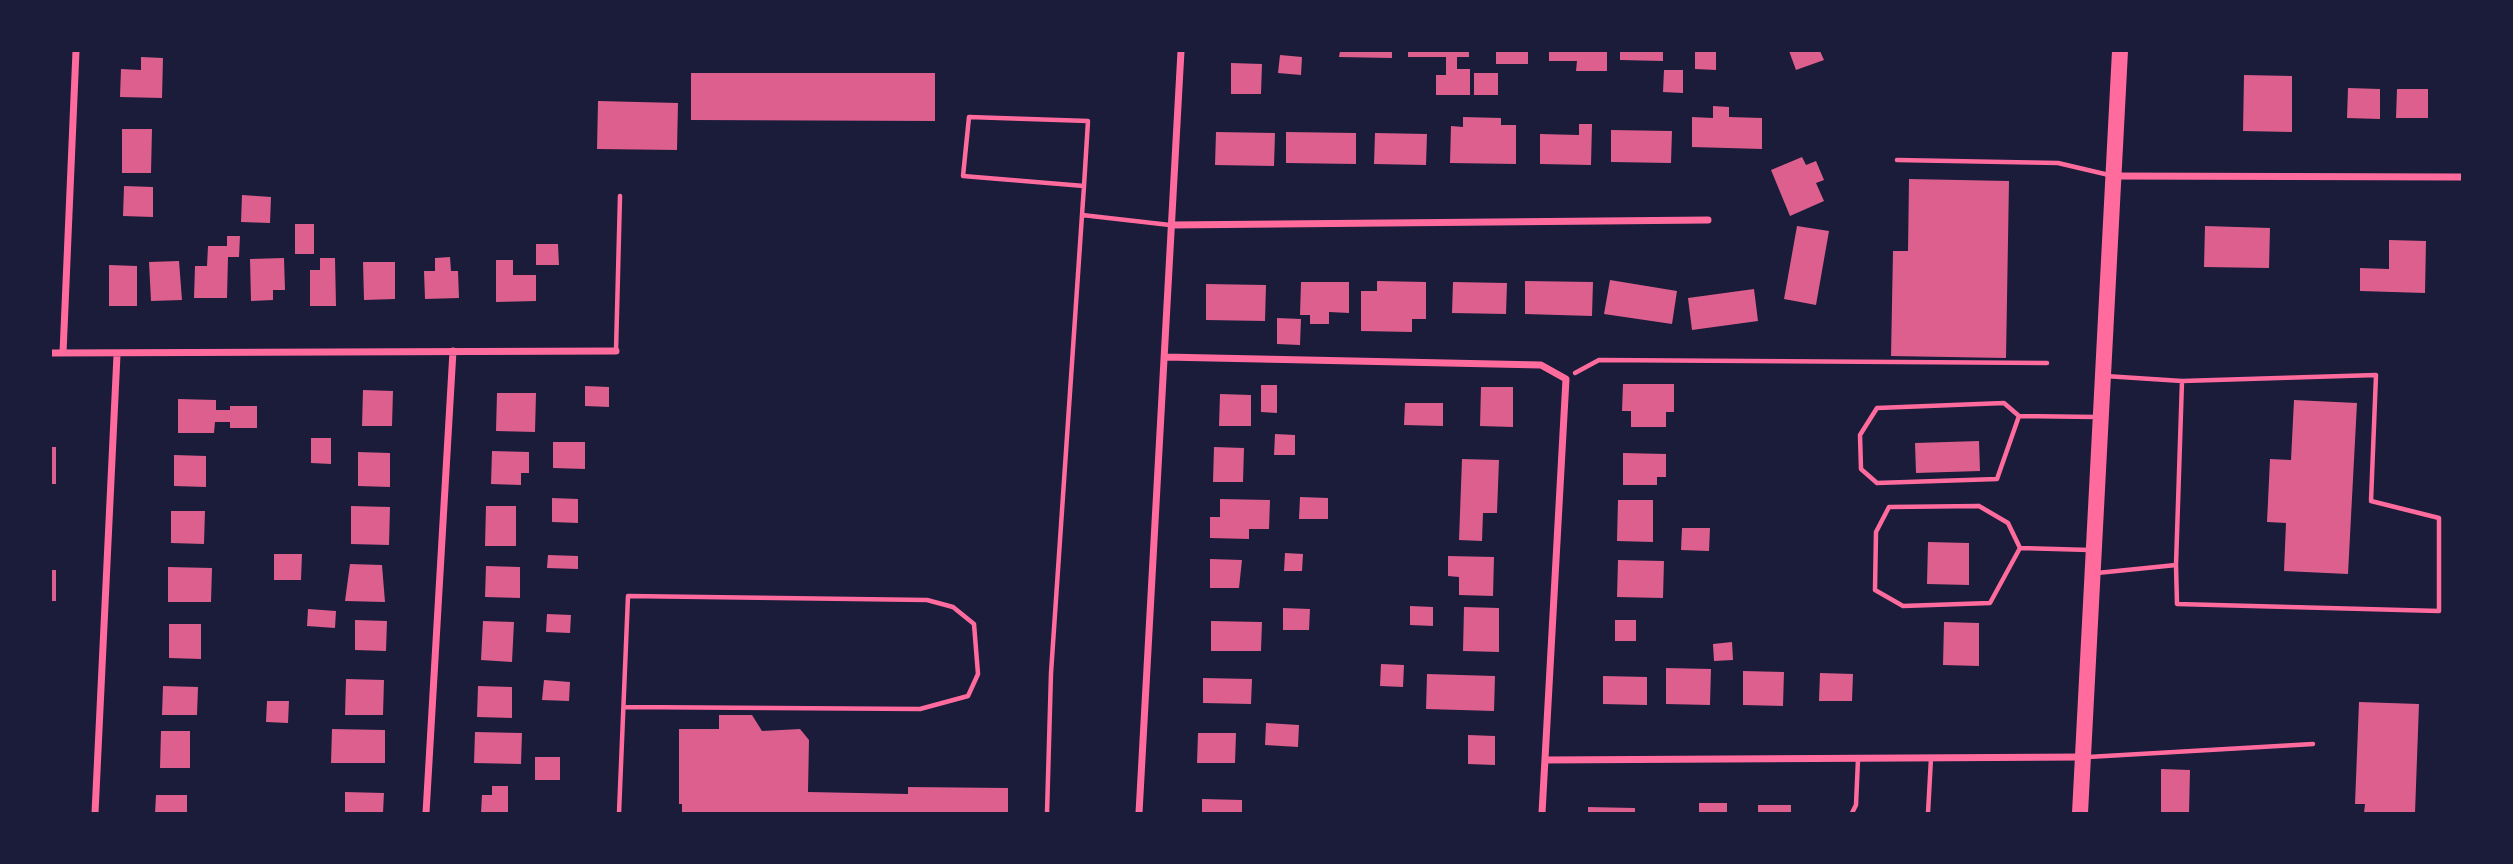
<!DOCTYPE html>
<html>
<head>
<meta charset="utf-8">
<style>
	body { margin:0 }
	#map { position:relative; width:2513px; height:864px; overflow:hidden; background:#1b1b3a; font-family:"Roboto Condensed",sans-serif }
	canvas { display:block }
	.frame { position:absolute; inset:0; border:52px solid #1b1b3a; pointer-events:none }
</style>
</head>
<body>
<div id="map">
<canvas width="2513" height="864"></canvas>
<div class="frame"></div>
</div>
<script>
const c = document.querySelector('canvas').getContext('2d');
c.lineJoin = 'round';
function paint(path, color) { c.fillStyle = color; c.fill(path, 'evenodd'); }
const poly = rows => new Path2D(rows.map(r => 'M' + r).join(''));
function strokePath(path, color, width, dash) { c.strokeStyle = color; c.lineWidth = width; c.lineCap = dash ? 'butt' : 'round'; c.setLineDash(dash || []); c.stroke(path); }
paint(poly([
	[1340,51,1392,51,1392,58,1339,57],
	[1408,51,1469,51,1469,57,1457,57,1457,69,1470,69,1470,95,1436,95,1436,75,1446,75,1446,57,1408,57],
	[1496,51,1528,51,1528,64,1496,64],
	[1549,51,1607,51,1607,71,1576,71,1577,61,1549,61],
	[1620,51,1663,51,1663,61,1620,60],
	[1695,51,1716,51,1716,70,1695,69],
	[1789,51,1820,51,1824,60,1796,70],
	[1280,55,1302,57,1301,75,1278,73],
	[141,57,163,58,162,98,120,97,121,69,141,70],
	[1231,63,1262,64,1261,94,1231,94],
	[1664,70,1683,70,1683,93,1663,92],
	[691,73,935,73,935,121,691,120],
	[1474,73,1498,73,1498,95,1474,95],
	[2244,75,2292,76,2292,132,2243,131],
	[2348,88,2380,89,2380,119,2347,118],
	[2397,89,2428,89,2428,118,2396,118],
	[598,101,678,103,677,150,597,149],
	[1713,106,1729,107,1729,117,1762,118,1762,149,1692,147,1692,117,1713,118],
	[1463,117,1501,118,1501,125,1516,125,1516,164,1450,163,1451,126,1463,127],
	[1579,124,1592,124,1591,165,1540,164,1540,134,1579,135],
	[122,129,152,129,151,173,122,173],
	[1611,130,1672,131,1671,163,1611,162],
	[1216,132,1275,133,1274,166,1215,165],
	[1286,132,1356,133,1356,164,1286,163],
	[1375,133,1427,134,1426,165,1374,164],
	[1802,157,1806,165,1816,161,1824,180,1816,183,1824,201,1790,216,1771,170],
	[1909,179,2009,181,2006,358,1891,356,1893,251,1908,251],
	[124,186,153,187,153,217,123,216],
	[242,195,271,197,270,223,241,222],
	[295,224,314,224,314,254,295,254],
	[1797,226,1829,231,1816,305,1784,299],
	[2205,226,2270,228,2269,268,2204,267],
	[227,236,240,236,239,257,228,257,227,298,194,298,195,266,207,266,208,246,227,246],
	[2389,240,2426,241,2425,293,2360,291,2360,268,2389,269],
	[536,244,558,244,559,265,536,265],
	[450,257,451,271,458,271,459,298,425,299,424,271,435,271,435,258],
	[284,258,285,290,273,290,273,300,251,301,250,259],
	[320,258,335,258,336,306,310,306,310,270,320,270],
	[496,260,513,260,513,275,536,275,536,301,496,302],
	[179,261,182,300,151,301,149,262],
	[363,262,395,262,395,299,364,300],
	[109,265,137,266,137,306,109,306],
	[1610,280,1677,291,1672,324,1604,314],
	[1377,281,1426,282,1426,319,1412,319,1412,332,1361,331,1361,291,1377,291],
	[1525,281,1593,282,1592,316,1525,314],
	[1301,282,1349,282,1349,313,1329,312,1329,324,1310,324,1310,315,1300,315],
	[1453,282,1507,283,1506,314,1452,313],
	[1206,284,1266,285,1265,321,1206,320],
	[1754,289,1758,321,1692,330,1688,298],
	[1277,318,1301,319,1300,345,1277,344],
	[1623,384,1674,384,1674,412,1666,412,1666,427,1631,427,1631,411,1622,411],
	[1261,385,1277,385,1277,413,1261,412],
	[585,386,609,387,609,407,585,406],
	[1481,387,1513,387,1513,427,1480,426],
	[363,390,393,391,392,426,362,426],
	[497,393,536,393,535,432,496,431],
	[1220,394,1251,395,1251,426,1219,426],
	[178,399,216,400,216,410,230,410,230,406,257,406,257,428,230,428,230,422,215,422,214,433,178,433],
	[2294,400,2357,403,2348,574,2284,571,2286,523,2267,522,2270,459,2291,460],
	[1405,403,1443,403,1443,426,1404,425],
	[1275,434,1295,435,1295,455,1274,455],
	[311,438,331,438,331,464,311,463],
	[1979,441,1980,471,1916,473,1915,443],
	[553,442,585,442,585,469,553,468],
	[51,447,56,447,56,484,51,484],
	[1214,447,1244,448,1243,482,1213,482],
	[492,451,529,452,529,473,521,473,521,485,491,484],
	[358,452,390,453,390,487,358,486],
	[1623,453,1666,454,1666,477,1657,477,1657,485,1623,485],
	[174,455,206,456,206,487,174,486],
	[1462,459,1499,460,1497,513,1483,513,1482,541,1459,540],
	[1300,497,1328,498,1328,519,1299,519],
	[552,498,578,499,578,523,552,522],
	[1220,499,1270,500,1269,529,1249,529,1249,539,1210,538,1210,517,1220,517],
	[1618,500,1653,500,1653,542,1617,541],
	[351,506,390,507,389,545,351,544],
	[486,506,516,506,516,546,485,546],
	[171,511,205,511,204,544,171,543],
	[1682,528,1710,528,1709,551,1681,550],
	[1928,542,1969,543,1969,585,1927,584],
	[1285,553,1303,554,1302,571,1284,571],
	[274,554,302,554,301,580,274,580],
	[548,555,578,556,578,569,547,568],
	[1448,556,1494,557,1493,596,1459,595,1459,577,1448,576],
	[1210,559,1242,560,1239,588,1210,588],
	[1618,560,1664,561,1663,598,1617,597],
	[350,564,382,565,385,602,345,601],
	[486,566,520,567,520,598,485,597],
	[168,567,212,568,211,602,168,602],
	[51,570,56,570,56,601,51,601],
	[1410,606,1433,607,1433,626,1410,625],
	[1464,607,1499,608,1499,652,1463,651],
	[1283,608,1310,609,1309,630,1283,630],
	[308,609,336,611,335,628,307,626],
	[547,614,571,615,570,633,546,632],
	[355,620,387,621,386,651,355,650],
	[1615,620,1636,620,1636,641,1615,641],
	[483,621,514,622,512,662,481,660],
	[1211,621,1262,622,1261,651,1211,651],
	[1944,622,1979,623,1979,666,1943,665],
	[169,624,201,624,201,659,169,658],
	[1732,642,1733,660,1714,661,1713,644],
	[1381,664,1404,665,1403,687,1380,686],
	[1666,668,1711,669,1710,705,1666,704],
	[1743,671,1784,672,1783,706,1743,705],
	[1820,673,1853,674,1852,701,1819,701],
	[1427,674,1495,676,1494,711,1426,709],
	[1603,676,1647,677,1647,705,1603,704],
	[1203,678,1252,679,1251,704,1203,703],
	[346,679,384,680,383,715,345,715],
	[544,680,570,682,569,701,542,700],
	[163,686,198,687,197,715,162,715],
	[478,686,512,687,512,718,477,717],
	[267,701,289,701,288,723,266,722],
	[2359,702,2419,704,2415,813,2364,813,2365,804,2355,804],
	[719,715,752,715,762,731,800,729,809,740,808,792,908,794,908,787,1008,788,1008,813,682,813,682,804,679,804,679,729,719,729],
	[1266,723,1299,725,1298,747,1265,745],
	[332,729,385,730,385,763,331,763],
	[161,731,190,731,190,768,160,768],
	[475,732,522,733,521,764,474,763],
	[1198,733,1236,733,1235,763,1197,763],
	[1468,735,1495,736,1495,765,1468,764],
	[535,757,560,757,560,780,535,780],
	[2161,769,2190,770,2189,813,2161,813],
	[492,786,508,786,508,813,481,813,482,795,492,795],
	[345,792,384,793,383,813,345,813],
	[156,795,187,795,187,813,155,813],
	[1202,799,1242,800,1242,813,1202,813],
	[1699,803,1727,803,1727,813,1699,813],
	[1758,805,1791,805,1791,813,1758,813],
	[1588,807,1635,808,1635,813,1588,813]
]), '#dd5f8e');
strokePath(poly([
	[1575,373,1599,360,2047,363]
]), '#ff6b9d', 4.5);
strokePath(poly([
	[1897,160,2058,163,2109,175],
	[1082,215,1084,186,1088,121,969,117,963,176,1084,186],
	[616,351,620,196],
	[2019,416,1997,479,1877,483,1861,469,1860,435,1877,408,2004,403,2019,416,2096,417],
	[1979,506,2008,523,2020,548,1990,603,1903,606,1875,590,1876,532,1889,507,1979,506],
	[2020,548,2090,550],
	[2176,565,2177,604,2439,611,2439,518,2371,501,2376,375,2182,381],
	[2097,573,2176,565,2182,381,2105,376],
	[2088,757,2313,744],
	[619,813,628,596,927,600,953,607,974,624,978,674,968,696,920,709,625,707],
	[1047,813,1051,673,1082,215,1170,225],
	[1852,813,1856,805,1858,759],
	[1928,813,1931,758]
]), '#ff6b9d', 4.5);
strokePath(poly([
	[2114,176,2462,177],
	[1171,225,1708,220],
	[51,353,616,351],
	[63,353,76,51],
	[1165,357,1541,365,1566,379,1542,813],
	[1545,760,2083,757],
	[95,813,117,355],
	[426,813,453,351],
	[1139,813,1181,51]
]), '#ff6b9d', 7);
strokePath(poly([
	[2080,813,2120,51]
]), '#ff6b9d', 16);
</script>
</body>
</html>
